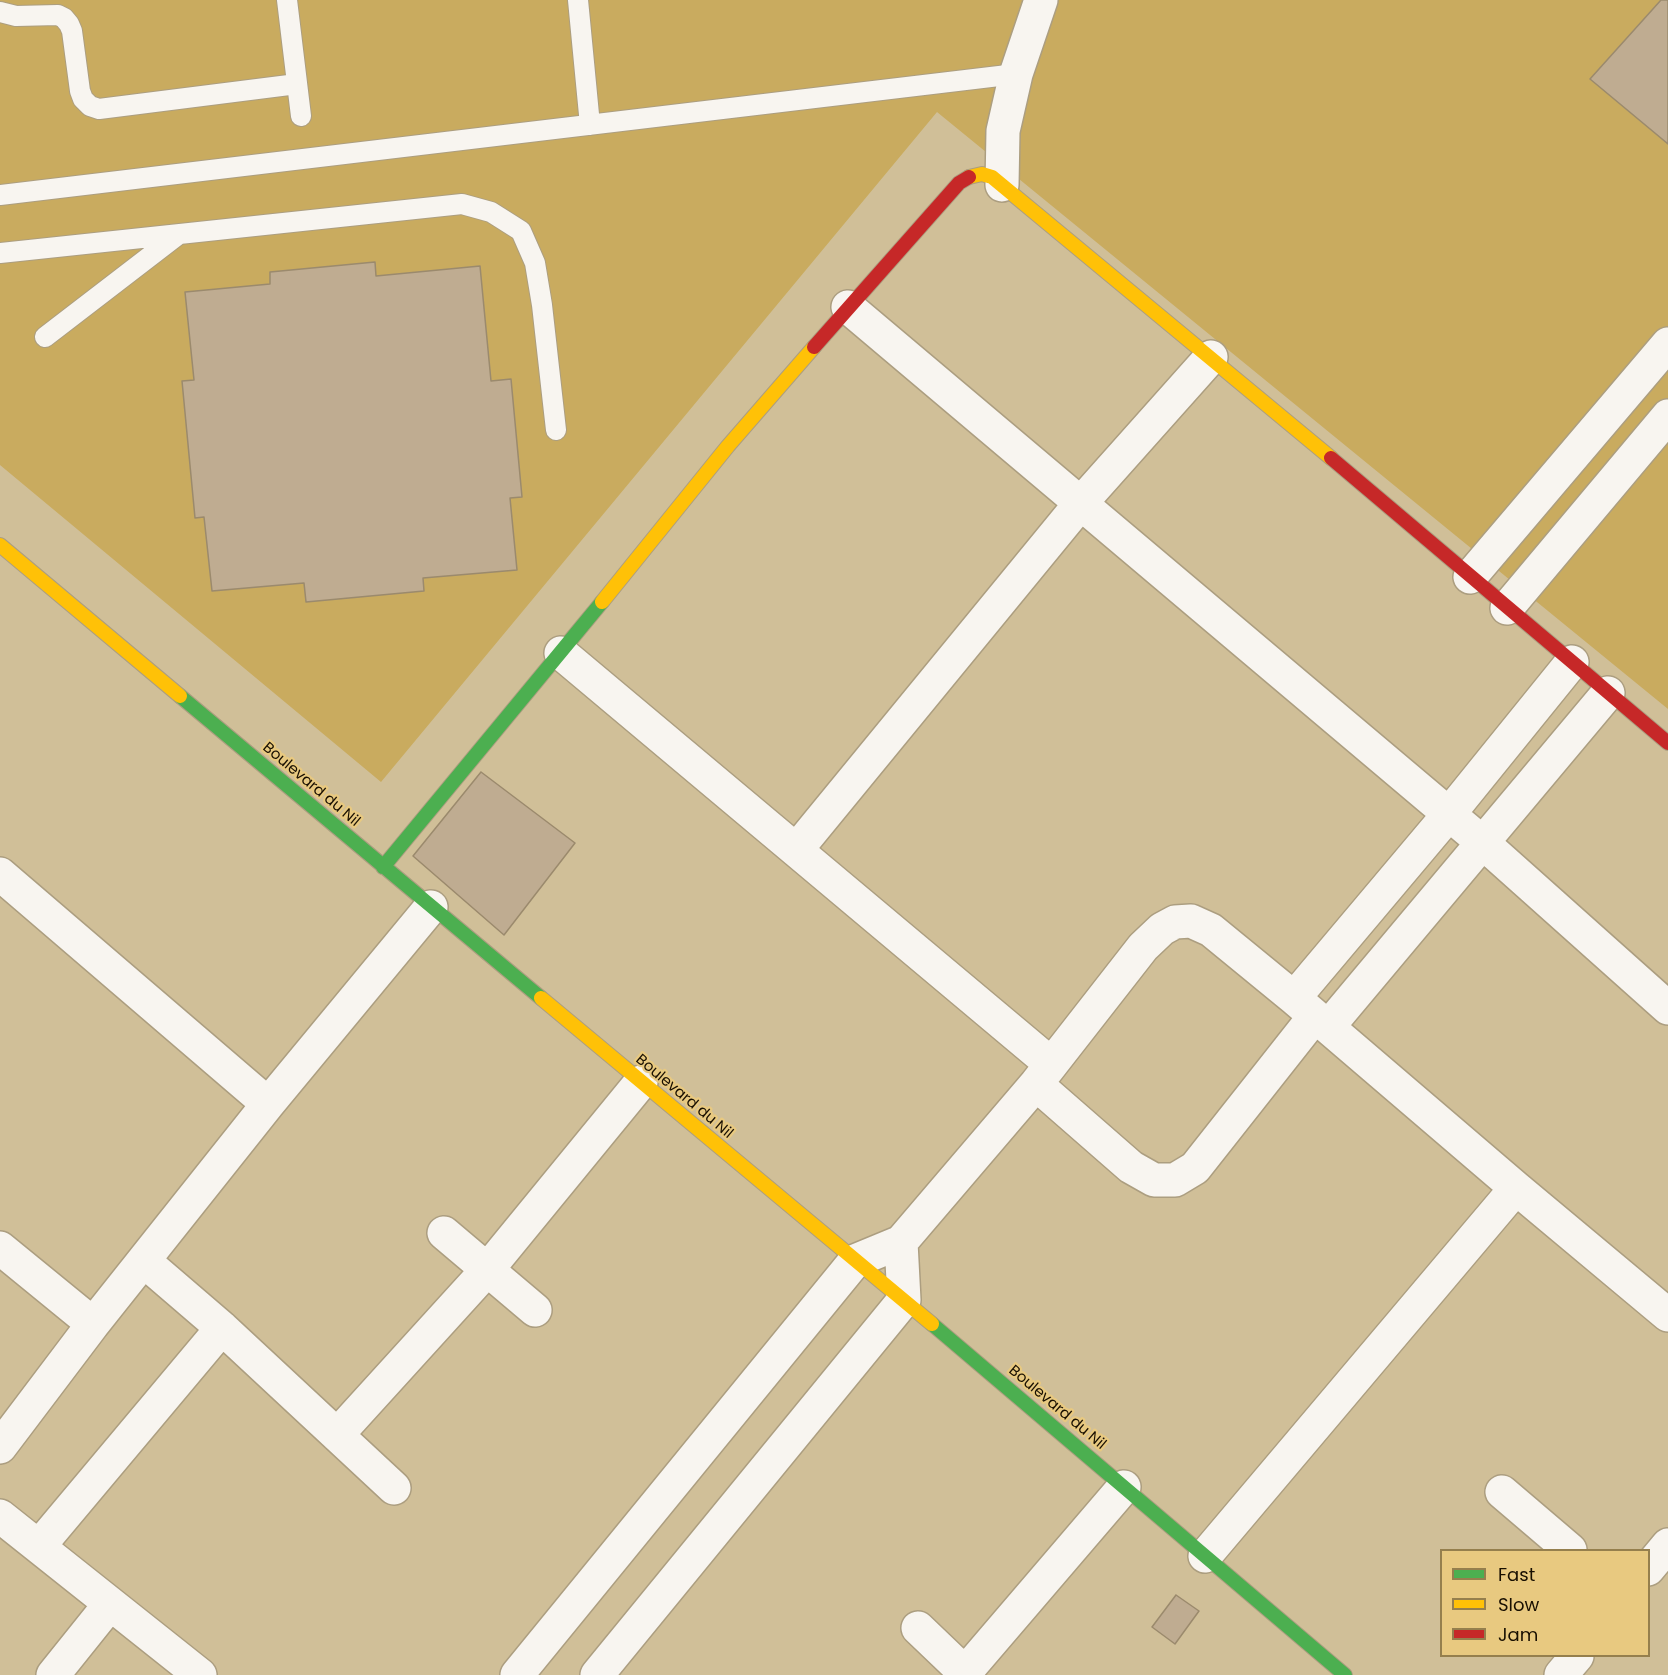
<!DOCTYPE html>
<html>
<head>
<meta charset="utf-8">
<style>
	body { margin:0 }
	#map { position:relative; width:1668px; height:1675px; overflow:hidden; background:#d0bf98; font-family:Poppins,sans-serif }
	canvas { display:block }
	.legend { position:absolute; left:1440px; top:1549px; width:210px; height:108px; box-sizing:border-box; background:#e8c980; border:2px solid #957f4d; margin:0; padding:8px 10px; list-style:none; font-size:18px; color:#180f00 }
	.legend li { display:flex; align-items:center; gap:12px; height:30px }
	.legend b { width:30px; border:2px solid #957f4d }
</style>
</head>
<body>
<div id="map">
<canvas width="1668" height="1675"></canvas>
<ul class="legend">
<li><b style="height:8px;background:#4caf50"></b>Fast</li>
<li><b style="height:8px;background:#ffc107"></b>Slow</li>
<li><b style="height:8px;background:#c62828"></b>Jam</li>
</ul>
</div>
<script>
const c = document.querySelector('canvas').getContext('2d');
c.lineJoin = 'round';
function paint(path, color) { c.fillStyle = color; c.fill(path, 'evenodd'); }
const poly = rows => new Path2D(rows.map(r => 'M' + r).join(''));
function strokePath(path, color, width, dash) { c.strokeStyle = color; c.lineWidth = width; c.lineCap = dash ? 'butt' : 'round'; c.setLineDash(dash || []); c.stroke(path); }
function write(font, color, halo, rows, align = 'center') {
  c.font = font + ' Poppins,sans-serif'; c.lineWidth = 4.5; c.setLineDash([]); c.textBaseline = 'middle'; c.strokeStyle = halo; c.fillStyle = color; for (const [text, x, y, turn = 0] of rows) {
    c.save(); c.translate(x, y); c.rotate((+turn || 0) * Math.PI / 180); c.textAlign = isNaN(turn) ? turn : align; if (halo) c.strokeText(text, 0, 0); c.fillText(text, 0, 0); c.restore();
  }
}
paint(poly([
	[0,0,1668,0,1668,709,937,112,381,782,0,465]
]), '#c9ab5f');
const building = poly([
	[1661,0,1668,0,1668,144,1590,79,1661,0],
	[375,262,376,276,480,266,491,381,511,379,522,497,510,498,517,570,423,578,424,591,306,602,304,583,212,591,204,517,195,518,182,381,194,380,185,292,270,284,270,272,375,262],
	[481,772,575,843,504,935,413,856,481,772],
	[1176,1595,1199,1611,1175,1644,1152,1627,1176,1595]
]);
paint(building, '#bfac91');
strokePath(building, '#9b8a6d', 1.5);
const lane = poly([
	[287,0,301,116],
	[578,0,590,125],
	[0,12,16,16,58,15,64,18,69,24,72,31,80,91,83,99,90,106,99,109,297,84],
	[0,195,1016,74],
	[0,253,462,204,491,212,521,231,535,263,542,305,556,430],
	[45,337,179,234]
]);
const street = poly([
	[1002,185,1003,131,1016,74,1041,0],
	[848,307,1482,842,1668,1008],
	[1470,577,1668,344],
	[1507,608,1668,416],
	[561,653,1051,1064],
	[797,849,1080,504,1211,357],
	[0,874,268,1104],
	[1294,998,1449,814,1572,662],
	[1328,1027,1608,693],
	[1036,1084,1131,1167,1154,1180,1175,1180,1195,1168,1315,1016],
	[444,1233,535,1310],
	[0,1248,93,1324],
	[144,1261,222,1328,394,1488],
	[337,1435,487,1270,641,1082],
	[0,1447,93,1324,268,1104,431,907],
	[1502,1492,1570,1550],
	[0,1516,200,1675],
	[40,1545,222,1328],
	[1205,1556,1516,1188],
	[1648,1569,1668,1545],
	[918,1628,965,1673],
	[53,1675,110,1604],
	[517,1675,855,1261,901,1242,1036,1084,1143,947,1162,929,1175,922,1191,921,1211,930,1294,998,1516,1188,1668,1315],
	[597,1675,904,1300,901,1242],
	[963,1675,1124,1487],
	[1561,1675,1577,1656]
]);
const fast = poly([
	[180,696,541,998],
	[383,867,602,602],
	[932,1324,1345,1675]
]);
const slow = poly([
	[969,177,982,174,992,177,1331,458],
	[0,545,180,696],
	[602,602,728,446,814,347],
	[541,998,932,1324]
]);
const jam = poly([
	[814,347,959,183,969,177],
	[1331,458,1668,743]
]);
strokePath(lane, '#ac9e80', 22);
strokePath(street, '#ac9e80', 36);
strokePath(fast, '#ac9e80', 16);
strokePath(slow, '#ac9e80', 16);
strokePath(jam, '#ac9e80', 16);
strokePath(lane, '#f8f5f0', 20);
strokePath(street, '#f8f5f0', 33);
strokePath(fast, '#4caf50', 14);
strokePath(slow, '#ffc107', 14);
strokePath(jam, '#c62828', 14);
write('15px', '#180f00', '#e8c980', [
	["Boulevard du Nil",311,785,40],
	["Boulevard du Nil",684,1097,40],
	["Boulevard du Nil",1057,1408,40]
]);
</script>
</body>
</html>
